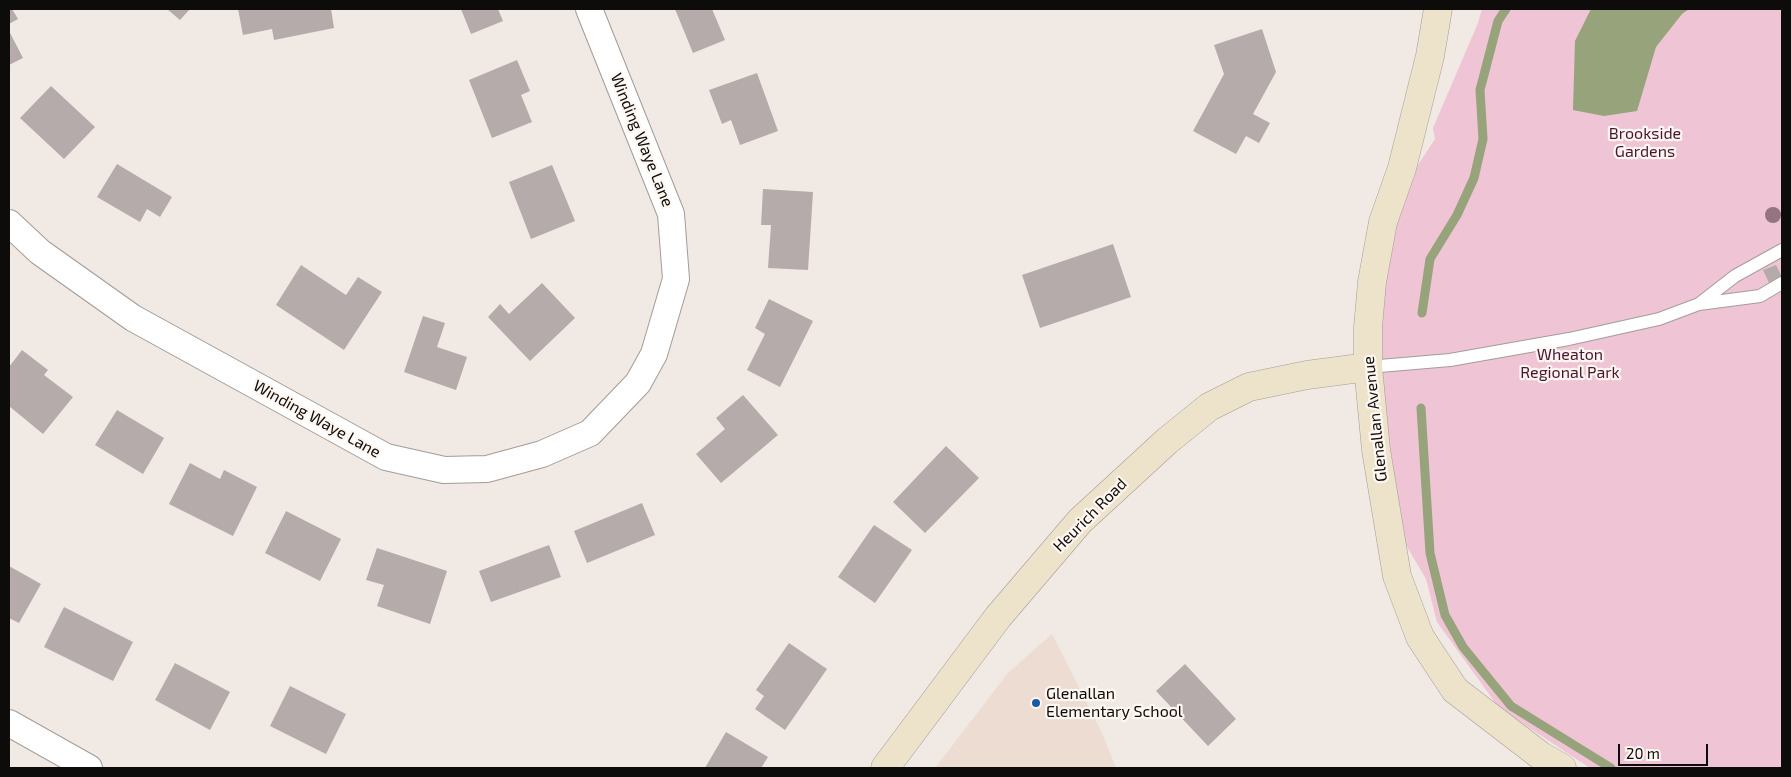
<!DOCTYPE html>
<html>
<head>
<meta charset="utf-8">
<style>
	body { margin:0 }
	#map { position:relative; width:1791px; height:777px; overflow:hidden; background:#f1e9e3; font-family:"Exo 2",sans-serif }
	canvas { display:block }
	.frame { position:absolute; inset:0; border:10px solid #0e0c0a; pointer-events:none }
	.scale { position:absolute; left:1618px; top:744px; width:90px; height:22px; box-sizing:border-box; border:2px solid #0e0c0a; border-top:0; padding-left:6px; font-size:15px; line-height:18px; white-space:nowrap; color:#0e0c0a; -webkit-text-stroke:4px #fef6f0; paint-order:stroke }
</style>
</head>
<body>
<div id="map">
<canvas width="1791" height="777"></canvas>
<div class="frame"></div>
<div class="scale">20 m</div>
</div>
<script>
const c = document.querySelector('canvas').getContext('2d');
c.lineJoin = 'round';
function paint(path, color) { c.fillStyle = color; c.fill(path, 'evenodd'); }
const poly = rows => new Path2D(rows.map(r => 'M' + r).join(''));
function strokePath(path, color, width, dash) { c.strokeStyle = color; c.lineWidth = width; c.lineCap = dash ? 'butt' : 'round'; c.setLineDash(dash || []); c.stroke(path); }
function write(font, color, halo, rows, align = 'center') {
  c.font = font + ' "Exo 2",sans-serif'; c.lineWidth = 4.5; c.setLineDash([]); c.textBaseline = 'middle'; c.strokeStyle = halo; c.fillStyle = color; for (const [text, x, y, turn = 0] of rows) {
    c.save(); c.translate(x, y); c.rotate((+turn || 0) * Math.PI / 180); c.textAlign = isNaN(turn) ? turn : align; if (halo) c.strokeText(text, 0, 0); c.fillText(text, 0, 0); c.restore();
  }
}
paint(poly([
	[1052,634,1102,733,1116,768,935,768,1008,673]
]), '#ecdcd2');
paint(poly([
	[1482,9,1782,9,1782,768,1590,768,1499,708,1437,622,1426,579,1396,528,1358,393,1400,192,1435,139,1433,128,1478,23]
]), '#efc4d5');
paint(poly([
	[1591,9,1689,9,1682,14,1656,47,1637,111,1604,116,1573,110,1575,41]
]), '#97a37b');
strokePath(poly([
	[1422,313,1430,259,1457,215,1474,178,1483,139,1480,90,1498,21,1506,9],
	[1421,408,1430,553,1445,615,1463,647,1511,706,1611,768]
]), '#97a37b', 9);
paint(poly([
	[9,9,12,9,18,19,9,24],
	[167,9,190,9,180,20],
	[238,9,331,9,334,28,274,40,272,29,243,35],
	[461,9,498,9,503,21,471,34],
	[675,9,712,9,725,40,693,53],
	[1262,29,1276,72,1253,114,1270,123,1259,143,1246,136,1236,154,1193,131,1224,74,1214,45],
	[9,31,23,58,9,65],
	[517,60,530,91,521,95,532,122,492,138,469,80],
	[757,73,778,131,740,145,731,120,722,124,709,90],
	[51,86,95,127,64,159,20,118],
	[117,164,172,197,160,217,147,209,140,222,97,197],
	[552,165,575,221,531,239,509,182],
	[763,189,813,192,808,270,768,268,771,225,761,225],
	[1113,244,1131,297,1040,328,1022,275],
	[301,265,346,295,358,277,382,292,344,350,276,305],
	[1776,265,1782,277,1769,283,1763,270],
	[542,283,575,318,530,361,488,317,500,304,509,314],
	[769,299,813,321,780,387,747,370,765,334,755,328],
	[423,316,445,323,437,347,467,357,456,390,404,372],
	[22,350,48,370,44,375,73,397,43,434,9,406,9,367],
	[743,395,778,435,721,483,696,454,725,429,716,418],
	[117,410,164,438,143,474,95,445],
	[946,446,979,478,925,533,893,502],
	[190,463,220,479,224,470,257,487,233,536,169,504],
	[642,503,655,535,587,563,574,531],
	[286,511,341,539,320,581,265,553],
	[874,525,912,550,875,603,838,577],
	[549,545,561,577,491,602,479,571],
	[377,548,447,571,430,624,377,606,384,585,366,580],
	[9,566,41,584,19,623,9,618],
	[64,607,133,642,113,681,44,647],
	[789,643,827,669,785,730,755,709,764,696,756,690],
	[175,663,230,692,210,730,155,700],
	[1185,664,1236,719,1208,746,1156,691],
	[290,686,346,714,326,754,270,726],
	[726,732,768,757,761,768,705,768]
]), '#b5abaa');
const lane = poly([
	[1699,304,1735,276,1782,250],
	[1368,367,1450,360,1569,339,1659,319,1699,304,1760,296,1782,283]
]);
const street = poly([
	[9,223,40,252,133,318,386,457,444,470,487,469,542,454,590,433,638,383,654,354,676,279,671,214,589,9],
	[9,723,89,768]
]);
const secondary = poly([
	[1438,9,1430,56,1402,168,1383,222,1372,282,1368,327,1368,367,1376,450,1397,576,1420,637,1455,690,1541,756,1562,768],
	[885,768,998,617,1080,521,1167,441,1209,407,1249,387,1307,375,1368,367]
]);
strokePath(lane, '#a49c97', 14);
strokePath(street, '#a49c97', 28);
strokePath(secondary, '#a49c97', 29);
strokePath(lane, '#fff', 12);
strokePath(street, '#fff', 26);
strokePath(secondary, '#ede3cb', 28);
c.fillStyle = '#957481';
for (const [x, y] of [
	[1773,215]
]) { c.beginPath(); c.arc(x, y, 8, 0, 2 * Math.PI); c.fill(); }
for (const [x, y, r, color] of [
	[1036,703,5,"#1659a9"]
]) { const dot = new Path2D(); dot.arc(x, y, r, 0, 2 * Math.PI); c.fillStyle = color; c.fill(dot); strokePath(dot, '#fef6f0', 2); }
write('16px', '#4a1430', '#fef6f0', [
	["Brookside",1645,134],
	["Gardens",1645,152],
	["Wheaton",1570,355],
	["Regional Park",1570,373]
]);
write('16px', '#0e0c0a', '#fef6f0', [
	["Winding Waye Lane",642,140,68],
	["Winding Waye Lane",317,419,29],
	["Glenallan Avenue",1375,419,-96],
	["Heurich Road",1090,515,-45]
]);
write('16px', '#0e0c0a', '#fef6f0', [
	["Glenallan",1046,694],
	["Elementary School",1046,712]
], 'left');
</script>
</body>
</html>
